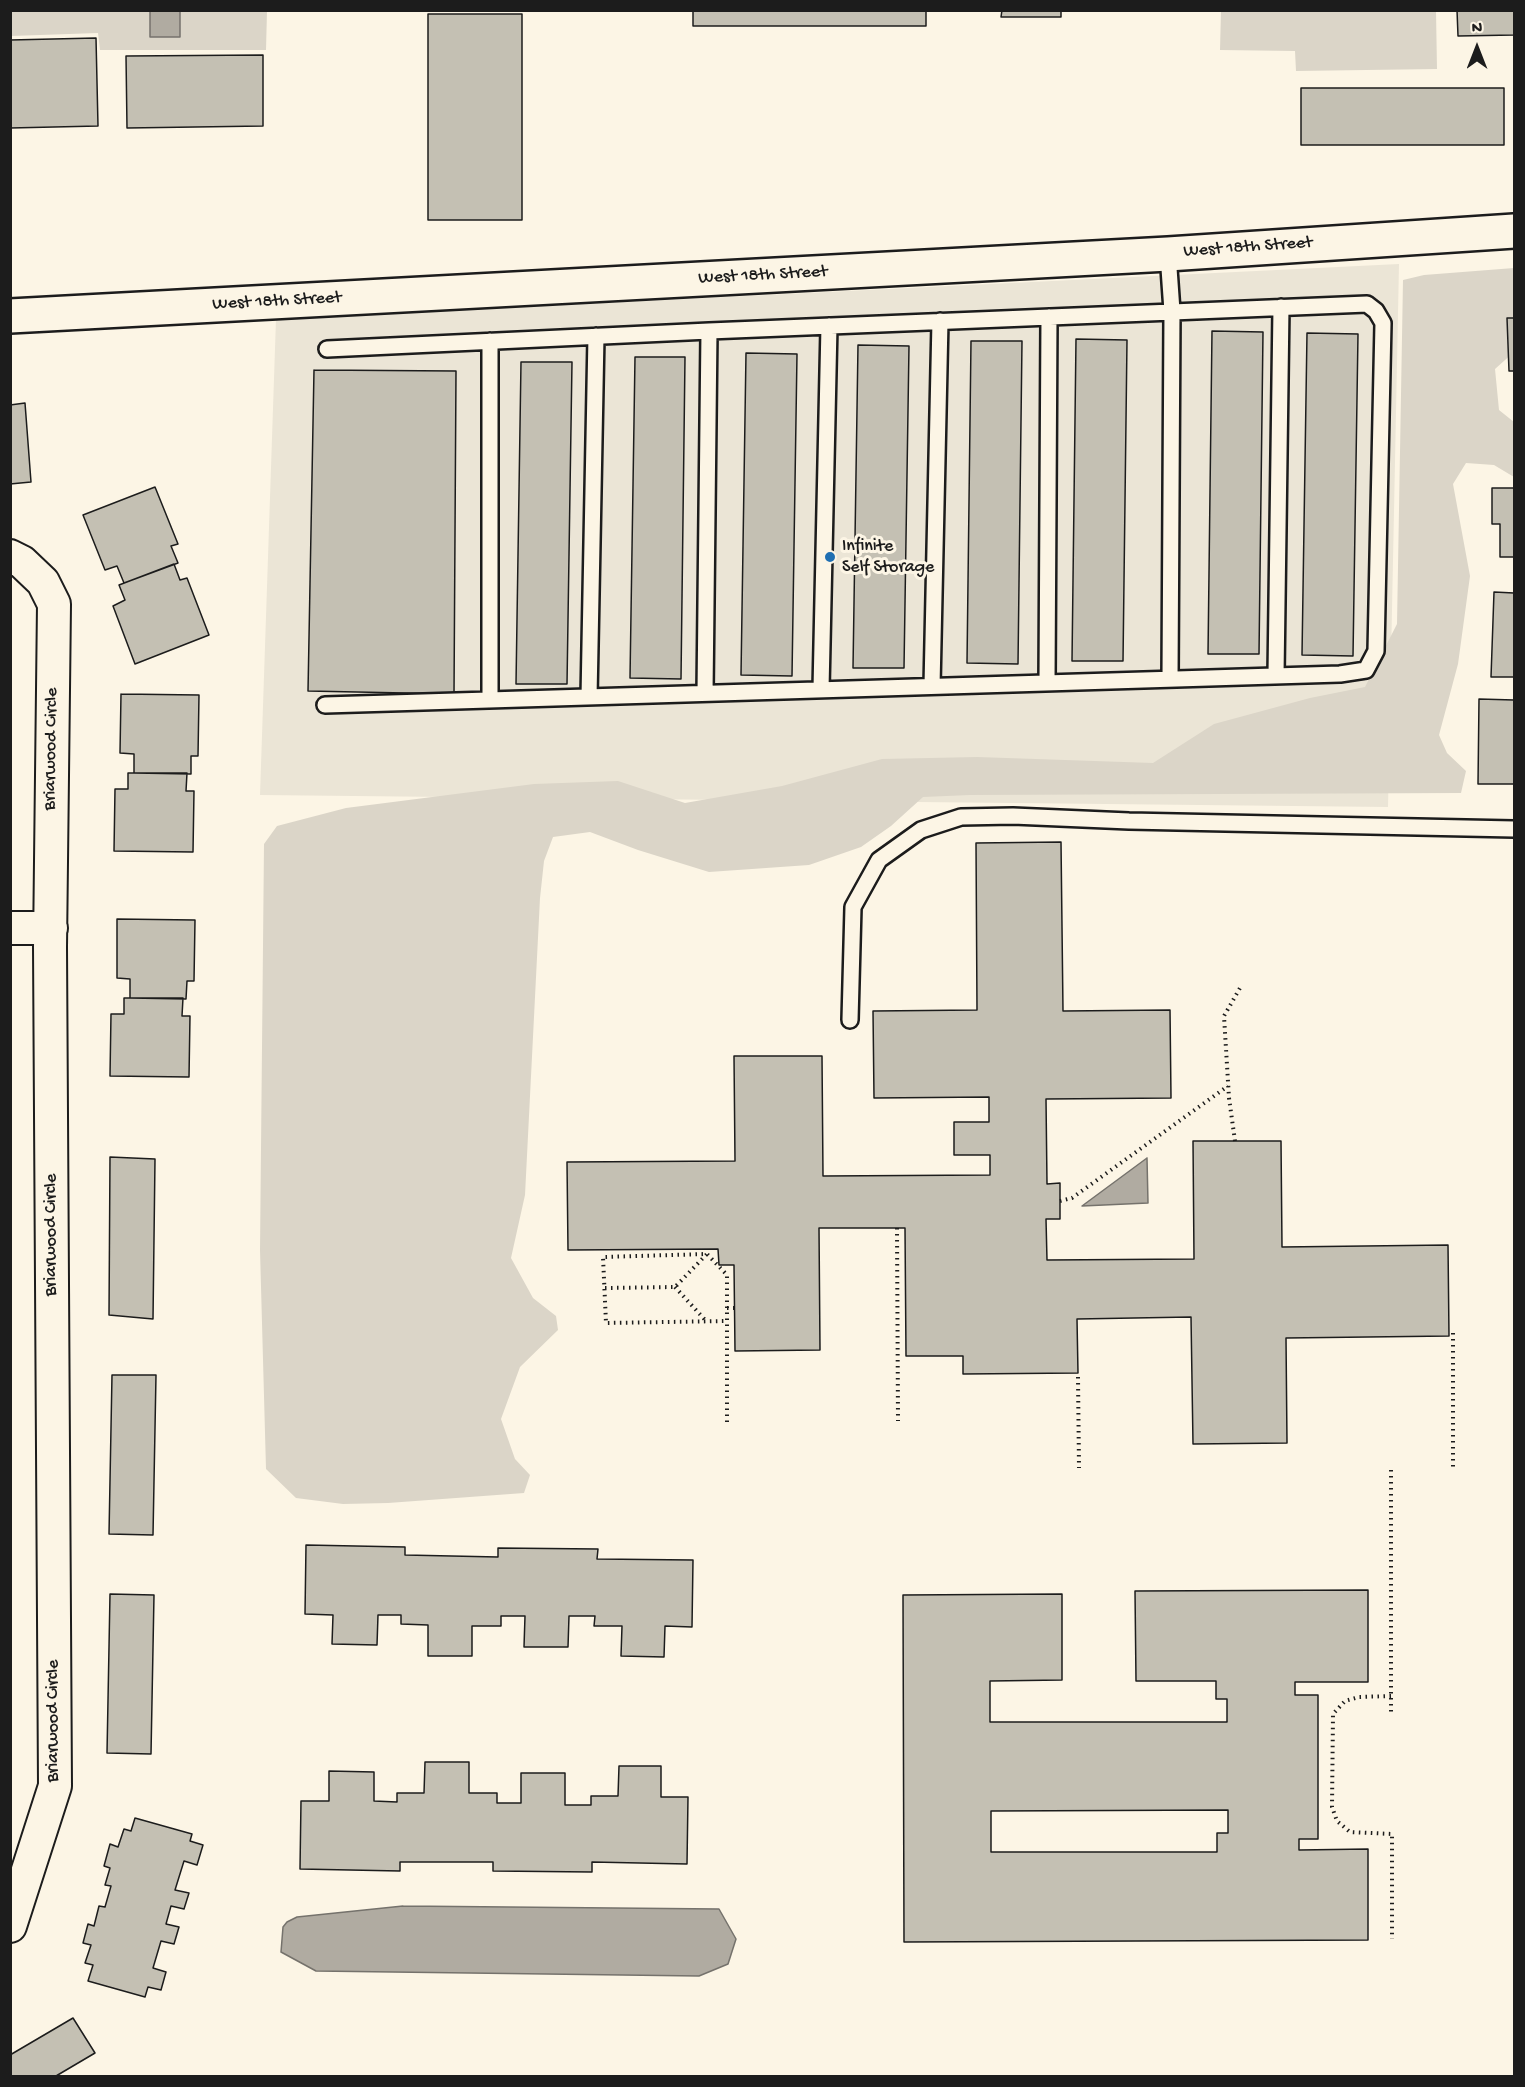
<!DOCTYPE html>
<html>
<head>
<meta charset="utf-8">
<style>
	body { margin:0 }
	#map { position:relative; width:1525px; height:2087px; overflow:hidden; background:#fcf5e5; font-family:"Gochi Hand",sans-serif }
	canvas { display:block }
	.frame { position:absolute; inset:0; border:12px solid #1c1c1c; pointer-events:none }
	.north { position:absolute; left:1447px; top:18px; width:60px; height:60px; -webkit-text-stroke:4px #fcf5e5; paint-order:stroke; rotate:0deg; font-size:16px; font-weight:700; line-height:24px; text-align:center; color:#1c1c1c }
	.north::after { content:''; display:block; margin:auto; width:21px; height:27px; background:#1c1c1c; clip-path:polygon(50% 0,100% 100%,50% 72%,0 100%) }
</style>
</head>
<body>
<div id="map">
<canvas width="1525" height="2087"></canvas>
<div class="frame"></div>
<div class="north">N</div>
</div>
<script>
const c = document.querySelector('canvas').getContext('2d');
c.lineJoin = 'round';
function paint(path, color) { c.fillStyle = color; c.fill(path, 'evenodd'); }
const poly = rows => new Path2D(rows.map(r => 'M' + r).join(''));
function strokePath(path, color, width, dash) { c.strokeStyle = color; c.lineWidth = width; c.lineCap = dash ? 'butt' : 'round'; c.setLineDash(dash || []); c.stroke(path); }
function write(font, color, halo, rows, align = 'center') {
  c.font = font + ' "Gochi Hand",sans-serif'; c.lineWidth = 6; c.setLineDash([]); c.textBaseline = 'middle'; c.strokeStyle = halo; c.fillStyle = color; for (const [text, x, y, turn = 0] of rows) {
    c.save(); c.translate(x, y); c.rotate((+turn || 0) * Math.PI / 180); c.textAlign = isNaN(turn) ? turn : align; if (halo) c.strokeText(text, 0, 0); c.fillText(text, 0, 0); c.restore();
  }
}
paint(poly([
	[1399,264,1388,807,260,795,276,319]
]), '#ebe5d6');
paint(poly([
	[10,11,267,11,266,50,100,50,98,33,11,36],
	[1221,11,1436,11,1437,69,1296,71,1295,51,1220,50],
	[1514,268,1514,352,1495,369,1499,410,1514,422,1514,477,1494,465,1466,463,1453,484,1470,576,1458,664,1439,735,1447,753,1466,771,1461,793,970,795,923,797,891,826,861,847,809,865,709,872,638,850,590,832,553,837,544,861,540,898,525,1195,511,1258,533,1298,556,1316,558,1330,520,1367,501,1419,515,1459,530,1475,524,1493,388,1503,343,1504,296,1498,266,1469,260,1250,264,844,277,826,346,808,534,784,618,781,685,803,782,786,882,759,977,757,1153,763,1214,724,1310,698,1365,687,1397,624,1403,280,1424,275]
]), '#dbd5c8');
const water = poly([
	[150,11,180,11,180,37,150,37,150,11],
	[1147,1158,1148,1203,1082,1206,1147,1158],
	[403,1906,719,1909,736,1939,728,1964,699,1976,316,1971,281,1952,283,1927,287,1922,297,1917,403,1906]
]);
paint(water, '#b0aba1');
strokePath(water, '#75726c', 1.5);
const building = poly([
	[693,10,926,10,926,26,693,26,693,10],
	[1002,10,1061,10,1061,17,1001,17,1002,10],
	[1457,10,1514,10,1514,35,1458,36,1457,10],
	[428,14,522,14,522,220,428,220,428,14],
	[96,38,98,126,10,128,10,40,96,38],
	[263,55,263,126,127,128,126,56,263,55],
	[1301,88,1504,88,1504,145,1301,145,1301,88],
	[1507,318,1514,318,1514,371,1509,371,1507,318],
	[1212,331,1263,332,1259,654,1208,654,1212,331],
	[1307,333,1358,334,1353,656,1302,655,1307,333],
	[1076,339,1127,340,1123,661,1072,661,1076,339],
	[971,341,1022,341,1018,664,967,663,971,341],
	[858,345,909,346,904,668,853,668,858,345],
	[746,353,797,354,792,676,741,675,746,353],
	[635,357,685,357,681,679,630,678,635,357],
	[521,362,572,362,567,684,516,684,521,362],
	[314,370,456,371,454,694,308,691,314,370],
	[25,403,31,482,10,484,10,405,25,403],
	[155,487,178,544,171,546,178,563,124,583,117,566,105,570,83,515,155,487],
	[1492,488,1514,488,1514,557,1500,557,1500,524,1492,524,1492,488],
	[174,564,180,580,187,578,209,635,135,664,113,606,125,600,119,585,174,564],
	[1494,592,1514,593,1514,677,1491,677,1494,592],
	[121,694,199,695,198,756,191,756,191,774,134,773,134,754,120,753,121,694],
	[1479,699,1514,700,1514,784,1478,784,1479,699],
	[128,773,187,773,186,791,194,791,193,852,114,851,115,789,128,789,128,773],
	[1061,842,1063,1011,1170,1010,1171,1098,1046,1099,1047,1184,1060,1183,1060,1219,1046,1219,1047,1260,1194,1259,1193,1141,1281,1141,1282,1247,1448,1245,1449,1336,1286,1338,1287,1443,1193,1444,1191,1317,1077,1319,1078,1373,963,1374,963,1356,906,1356,905,1228,819,1228,820,1350,735,1351,734,1265,719,1265,718,1249,568,1250,567,1162,735,1161,734,1056,822,1056,823,1176,990,1175,990,1155,954,1155,954,1122,989,1122,989,1097,874,1098,873,1011,977,1010,976,843,1061,842],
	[117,919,195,920,194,981,187,981,186,999,130,998,130,979,117,978,117,919],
	[124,998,183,998,182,1016,190,1016,189,1077,110,1076,111,1014,124,1014,124,998],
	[110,1157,155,1159,153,1319,109,1315,110,1157],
	[112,1375,156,1375,153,1535,109,1534,112,1375],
	[306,1545,405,1547,405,1555,498,1557,498,1548,598,1549,597,1559,693,1560,692,1627,665,1626,664,1657,621,1656,622,1626,594,1626,595,1616,569,1616,568,1647,524,1647,525,1616,501,1616,501,1626,472,1626,472,1656,428,1656,428,1625,401,1624,401,1615,378,1615,377,1645,332,1644,333,1615,305,1614,306,1545],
	[1368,1590,1368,1682,1295,1682,1295,1695,1318,1695,1318,1839,1299,1839,1299,1850,1368,1849,1368,1940,904,1942,903,1595,1062,1594,1062,1680,990,1681,990,1722,1227,1722,1227,1699,1216,1699,1216,1681,1136,1681,1135,1591,1368,1590],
	[1228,1810,1228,1833,1217,1833,1217,1852,991,1852,991,1811,1228,1810],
	[110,1594,154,1595,151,1754,107,1753,110,1594],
	[425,1762,469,1762,469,1793,497,1793,497,1803,521,1803,521,1773,565,1773,565,1805,591,1805,591,1796,618,1796,619,1766,661,1766,661,1797,688,1797,687,1864,592,1862,592,1872,493,1871,493,1862,400,1862,400,1871,300,1869,301,1801,329,1801,329,1771,374,1772,374,1801,397,1802,397,1793,424,1793,425,1762],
	[135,1818,192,1834,190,1841,203,1845,197,1865,184,1861,175,1890,189,1893,184,1909,171,1906,166,1924,179,1927,174,1944,161,1941,153,1968,166,1972,161,1990,148,1987,145,1997,88,1981,93,1965,85,1963,91,1945,83,1943,88,1924,94,1926,99,1906,105,1907,111,1886,105,1885,110,1868,104,1866,110,1844,118,1847,124,1829,131,1831,135,1818],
	[73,2018,95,2053,56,2076,10,2076,10,2055,73,2018]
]);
paint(building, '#c4c0b3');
strokePath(building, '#1c1c1c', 1.5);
const service = poly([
	[1168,254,1172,311,1170,679],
	[490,341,490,700],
	[1276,675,1281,307],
	[1047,682,1049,317],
	[932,686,940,321],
	[821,689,829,326],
	[705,693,709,331],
	[589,697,596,336],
	[325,705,1340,674,1366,670,1376,651,1383,323,1376,311,1367,304,709,331,327,349],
	[850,1020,853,907,879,860,921,830,961,817,1013,816,1129,821,1514,829]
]);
const minor = poly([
	[10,556,22,562,43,582,54,604,50,947,55,1786,10,1926],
	[10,928,51,928]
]);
const tertiary = poly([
	[10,316,1168,254,1514,231]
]);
strokePath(service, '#1c1c1c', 20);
strokePath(minor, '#1c1c1c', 36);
strokePath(tertiary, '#1c1c1c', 38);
strokePath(poly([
	[1235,1141,1229,1098,1224,1016,1240,988],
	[1060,1201,1072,1198,1228,1086],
	[897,1228,898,1421],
	[675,1287,707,1322],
	[605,1288,675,1287,707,1254],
	[727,1308,727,1275,707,1254,603,1257,606,1323,727,1321],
	[1453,1333,1453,1470],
	[1078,1377,1079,1468],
	[727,1422,727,1308,734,1308],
	[1391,1470,1391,1712],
	[1391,1696,1359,1697,1345,1701,1333,1714,1332,1807,1337,1821,1350,1832,1392,1834,1392,1939]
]), '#1c1c1c', 4, [1.5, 4.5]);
strokePath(service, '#fcf5e5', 15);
strokePath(minor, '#fcf5e5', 32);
strokePath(tertiary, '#fcf5e5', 33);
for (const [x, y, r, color] of [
	[830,557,6,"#1f6fb2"]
]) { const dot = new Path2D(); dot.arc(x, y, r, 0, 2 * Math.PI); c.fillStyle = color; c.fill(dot); strokePath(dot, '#fcf5e5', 2); }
write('18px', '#1c1c1c', '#fcf5e5', [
	["West 18th Street",1248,248,-4],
	["West 18th Street",763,276,-3],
	["West 18th Street",277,302,-3],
	["Briarwood Circle",52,749,-89],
	["Briarwood Circle",52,1235,-90],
	["Briarwood Circle",54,1721,-90]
]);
write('18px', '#1c1c1c', '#fcf5e5', [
	["Infinite",842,547],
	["Self Storage",842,568]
], 'left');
</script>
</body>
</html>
